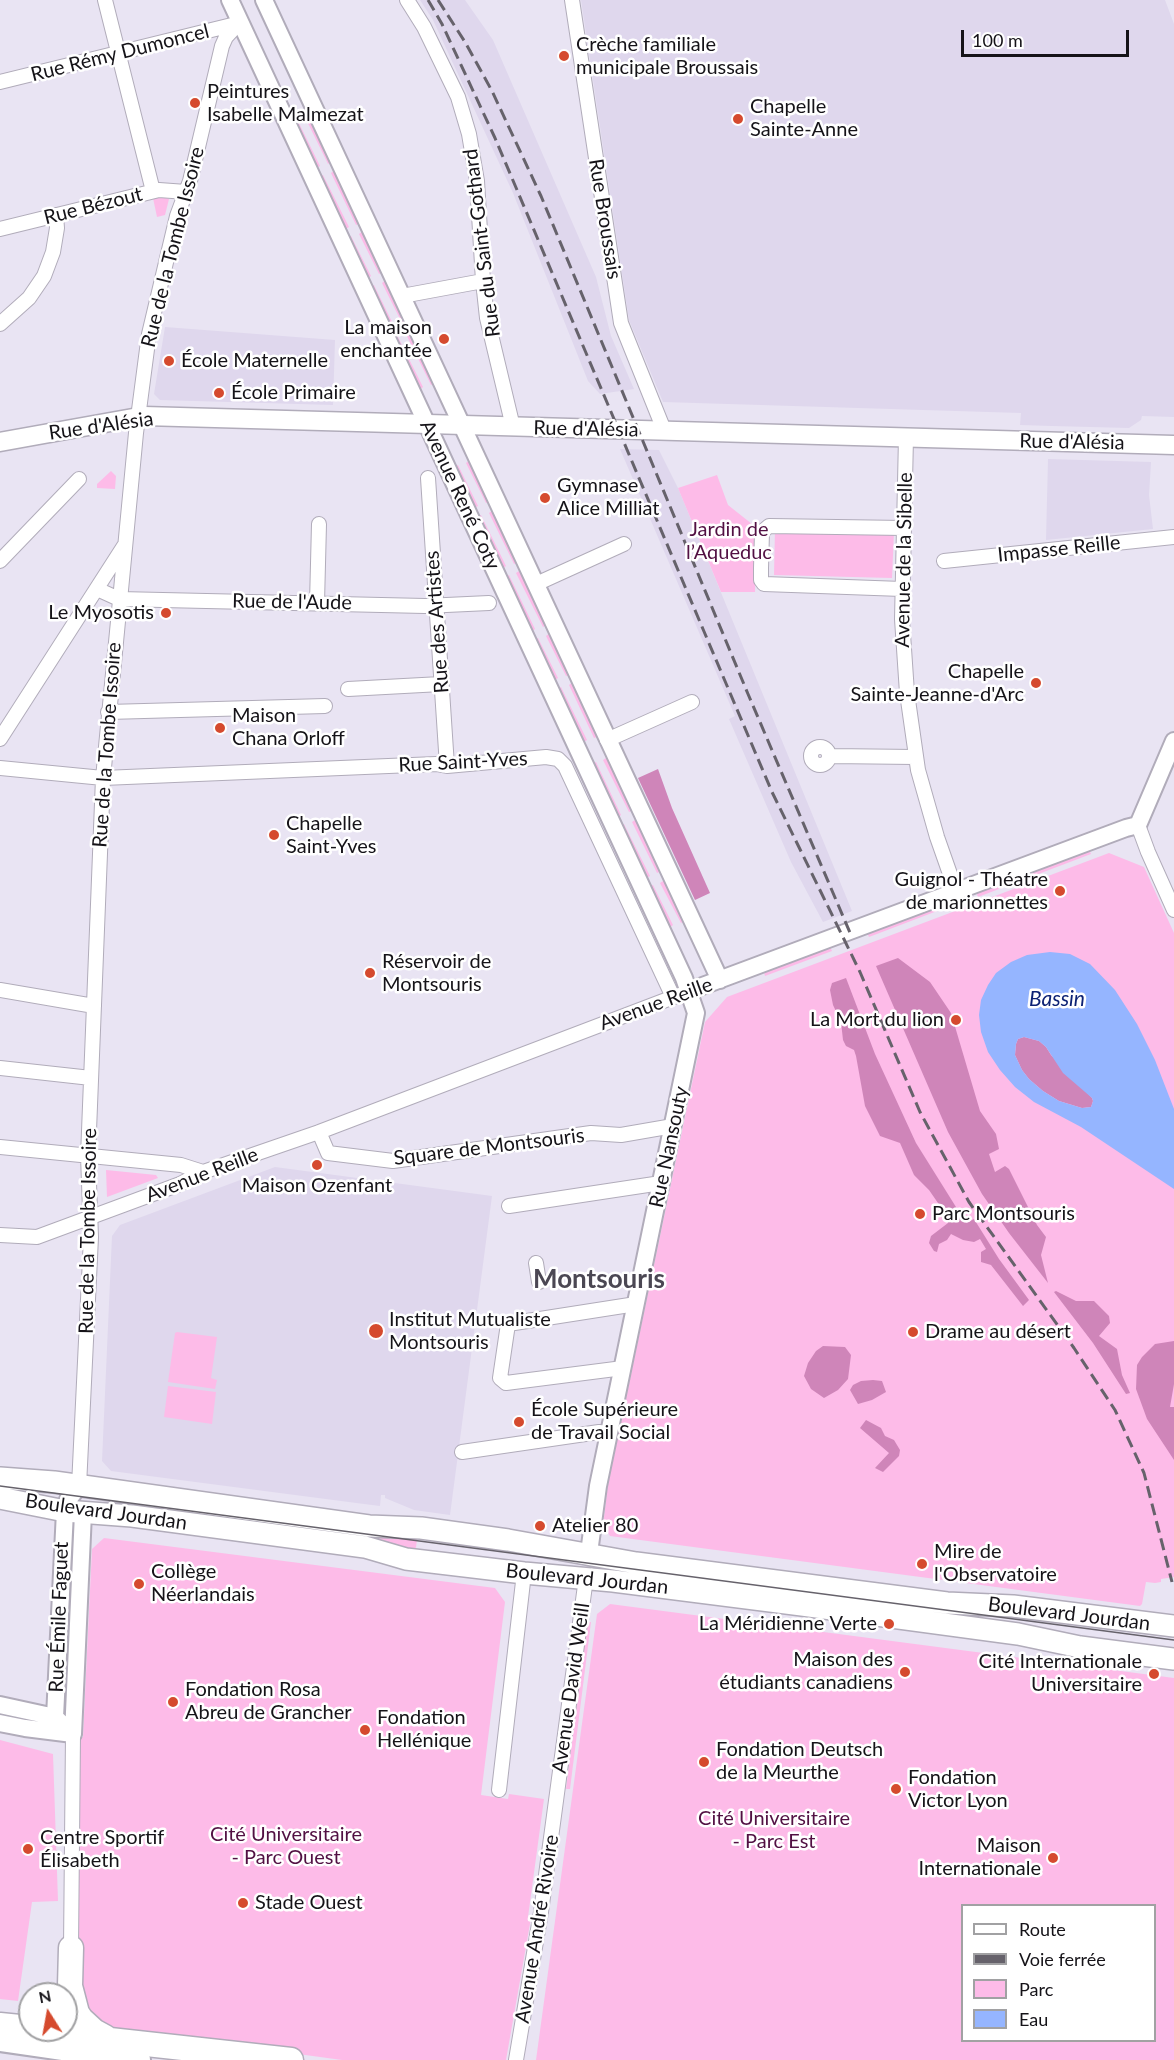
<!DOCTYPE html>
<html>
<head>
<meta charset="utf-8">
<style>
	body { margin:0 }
	#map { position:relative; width:1174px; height:2060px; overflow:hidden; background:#e9e4f3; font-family:Lato,sans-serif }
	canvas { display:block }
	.legend { position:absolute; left:961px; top:1904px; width:195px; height:138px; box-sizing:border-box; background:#fff; border:2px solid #a1a1a3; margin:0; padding:8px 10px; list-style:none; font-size:18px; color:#151318 }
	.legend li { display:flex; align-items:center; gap:12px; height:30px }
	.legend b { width:30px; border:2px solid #a1a1a3 }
	.north { position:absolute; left:18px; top:1982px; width:60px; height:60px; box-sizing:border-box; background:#fff; border:2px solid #a1a1a3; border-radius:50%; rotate:349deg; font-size:16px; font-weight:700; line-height:24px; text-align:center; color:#151318 }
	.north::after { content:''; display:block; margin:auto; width:21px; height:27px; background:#d54a2e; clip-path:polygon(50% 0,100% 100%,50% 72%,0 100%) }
	.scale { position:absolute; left:961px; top:30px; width:168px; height:27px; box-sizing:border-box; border:3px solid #151318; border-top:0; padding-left:8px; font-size:18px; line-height:21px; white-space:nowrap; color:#151318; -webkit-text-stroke:4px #fff; paint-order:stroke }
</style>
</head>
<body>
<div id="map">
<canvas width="1174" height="2060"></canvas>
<ul class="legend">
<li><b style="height:8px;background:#fff"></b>Route</li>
<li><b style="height:8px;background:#66626b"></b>Voie ferrée</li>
<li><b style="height:16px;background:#fdbbe8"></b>Parc</li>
<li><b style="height:16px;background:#95b5ff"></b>Eau</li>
</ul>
<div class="north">N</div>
<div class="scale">100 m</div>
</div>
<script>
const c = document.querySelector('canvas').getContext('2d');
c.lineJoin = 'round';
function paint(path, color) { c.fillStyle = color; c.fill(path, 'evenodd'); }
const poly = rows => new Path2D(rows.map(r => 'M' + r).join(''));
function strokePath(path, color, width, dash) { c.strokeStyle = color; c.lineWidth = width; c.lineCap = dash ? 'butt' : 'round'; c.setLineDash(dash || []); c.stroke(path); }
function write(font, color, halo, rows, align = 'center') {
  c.font = font + ' Lato,sans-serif'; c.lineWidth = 5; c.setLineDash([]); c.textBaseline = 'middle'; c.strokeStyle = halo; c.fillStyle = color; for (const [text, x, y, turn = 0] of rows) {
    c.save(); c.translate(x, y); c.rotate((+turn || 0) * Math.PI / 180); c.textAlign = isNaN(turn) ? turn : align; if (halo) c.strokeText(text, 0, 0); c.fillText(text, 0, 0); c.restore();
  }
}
paint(poly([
	[420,0,465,0,493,40,596,277,611,336,634,389,600,394,588,381,513,193,433,20],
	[581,0,1165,0,1174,24,1174,417,1142,416,1141,420,1129,428,1052,426,1020,425,1021,413,663,402,629,320],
	[165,327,335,340,333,405,160,400,154,394],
	[620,449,659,450,678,488,852,911,823,922,791,862,729,719,735,716],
	[1048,459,1151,462,1149,495,1153,529,1046,540],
	[275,1167,492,1196,450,1515,414,1510,385,1498,385,1495,381,1495,380,1506,364,1504,111,1471,102,1461,112,1236,120,1225]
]), '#dfd7ed');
paint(poly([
	[307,107,332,161,328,164,302,111],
	[294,113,320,166,315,169,289,115],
	[336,169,361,223,356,225,331,173],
	[323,175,349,227,343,231,318,177],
	[162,197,169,199,165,215,157,217,153,198],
	[364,230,384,272,379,274,359,234],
	[351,236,371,276,366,280,347,238],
	[387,279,407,321,402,323,382,283],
	[374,285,394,326,389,329,369,287],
	[410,329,436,383,431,385,405,332],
	[397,335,423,387,418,391,393,337],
	[471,459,491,501,486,503,466,463],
	[458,465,478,506,472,509,453,468],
	[111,471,116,476,115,489,97,488,97,484],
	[717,475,728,505,757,528,755,592,721,592,678,488],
	[494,509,519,562,514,564,489,513],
	[481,515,506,566,501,570,476,517],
	[775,529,894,532,892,578,774,575],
	[522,569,548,624,543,627,516,573],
	[509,575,535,629,530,633,504,577],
	[551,632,571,674,566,676,546,636],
	[538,638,558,678,552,682,533,640],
	[574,681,600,736,594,738,569,685],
	[561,687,587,740,581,744,556,690],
	[609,756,634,810,629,812,603,760],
	[596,762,621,815,616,819,591,764],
	[638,818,662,871,657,873,632,822],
	[624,824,650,876,644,880,620,826],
	[1089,849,1091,854,978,897,976,892],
	[1109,853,1144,867,1174,933,1174,1577,1161,1579,1161,1582,1155,1583,1146,1582,1142,1604,1140,1606,610,1536,603,1525,608,1484,705,1022,727,997],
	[666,879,685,921,681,923,660,883],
	[653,885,673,925,668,929,648,887],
	[943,904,945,908,869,937,867,933],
	[830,947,832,951,765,976,764,972],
	[106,1170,156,1175,158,1178,107,1197],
	[177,1332,217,1337,211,1378,217,1380,215,1389,168,1382,175,1333],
	[168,1386,216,1392,212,1424,164,1417],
	[117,1497,418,1532,415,1555,115,1509],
	[104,1538,495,1588,505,1602,481,1795,508,1799,509,1794,544,1799,528,1917,531,1918,506,2060,342,2060,115,2029,105,2026,89,2012,76,1988,80,1738,83,1737,92,1549],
	[610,1604,1174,1678,1174,2060,536,2060,597,1614],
	[962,1906,1154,1906,1154,2040,962,2040],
	[587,1622,591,1622,570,1789,566,1789],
	[0,1740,53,1754,58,1901,32,1902,18,2001,0,1999]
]), '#fdbbe8');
paint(poly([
	[658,769,672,808,710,893,695,900,638,778],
	[898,958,930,982,951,1013,980,1111,996,1134,999,1149,989,1154,995,1172,1005,1166,1009,1169,1037,1225,1046,1237,1041,1255,1048,1283,1009,1233,982,1194,948,1132,876,966],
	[846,978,875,1054,916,1143,966,1223,974,1219,999,1259,1029,1300,1023,1306,991,1265,981,1262,981,1252,986,1249,980,1239,974,1242,963,1240,951,1234,947,1240,939,1244,937,1252,934,1251,929,1243,931,1236,948,1223,947,1216,929,1190,914,1175,900,1143,880,1136,865,1106,856,1056,854,1050,846,1046,843,1040,841,1022,833,1005,830,990,832,983],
	[1024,1037,1039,1041,1046,1047,1051,1055,1092,1098,1093,1101,1091,1107,1082,1108,1059,1101,1043,1091,1029,1079,1022,1070,1015,1055,1016,1044,1018,1039],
	[1056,1291,1076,1301,1094,1301,1109,1316,1110,1323,1099,1336,1117,1349,1122,1375,1130,1393,1126,1394,1093,1343,1054,1292],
	[1174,1341,1174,1384,1170,1407,1174,1407,1174,1460,1147,1419,1136,1389,1137,1365,1142,1357,1155,1344],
	[823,1346,845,1347,851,1355,848,1379,838,1390,824,1398,811,1389,804,1376,808,1363,816,1351],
	[873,1380,882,1381,886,1392,872,1400,858,1404,850,1390,853,1385,861,1381],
	[866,1420,881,1428,885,1436,894,1440,900,1450,899,1456,883,1472,875,1468,889,1453,860,1428]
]), '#cf85b9');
paint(poly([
	[1050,952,1070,954,1090,964,1115,990,1137,1024,1155,1060,1174,1109,1174,1189,1081,1127,1034,1102,1015,1087,1000,1070,988,1052,981,1032,979,1015,981,1000,988,985,996,973,1011,962,1027,955],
	[1024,1037,1039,1041,1046,1047,1063,1073,1092,1098,1093,1101,1091,1107,1082,1108,1059,1101,1043,1091,1029,1079,1022,1070,1015,1055,1016,1044,1018,1039]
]), '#95b5ff');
const minor = poly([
	[105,0,153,191],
	[407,0,424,27,458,97,469,134,477,181,483,281,487,318,513,427],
	[572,0,621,323,664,430],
	[0,82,240,23],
	[0,229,159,190,186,192],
	[402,296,483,281],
	[0,324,29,298,44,276,53,252,57,228,56,215],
	[906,437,902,619,907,693,918,770,937,837,956,891],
	[428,478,447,766],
	[0,561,79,479],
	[944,561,1174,537],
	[536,584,624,544],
	[97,589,119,599,425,606,489,603],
	[902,589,764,584,761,580,761,568,762,532,769,526,904,528],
	[317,603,319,524],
	[348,689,441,684],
	[108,712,325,706],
	[0,739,124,546],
	[607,740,692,702],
	'811 756a9 9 0 1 1 18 0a9 9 0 1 1-18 0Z',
	[830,756,915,757],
	[0,768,103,778,436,764,447,766,546,757,558,759,565,766,673,997],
	[1138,825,1148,852,1174,910],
	[0,990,94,1006],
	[0,1068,91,1078],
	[319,1132,328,1153,393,1161,591,1133,621,1135,673,1126],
	[0,1147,181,1165,203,1172],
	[509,1206,661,1183],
	[0,1235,37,1237,180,1184,203,1172,319,1132,679,995],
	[536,1263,539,1282],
	[623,1368,506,1383,500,1378,508,1324,636,1304],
	[462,1452,599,1432,609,1433],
	[79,1486,91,1237,88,1156,103,778,136,433,149,334,177,216,190,181,222,46,226,37,240,22],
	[499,1790,524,1573],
	[71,1948,73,1734],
	[516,2060,541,1912,586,1578]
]);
const tertiary = poly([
	[230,0,684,978,696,1013,609,1433,598,1486,589,1553],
	[264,0,720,980],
	[689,991,1126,828,1138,825,1174,741],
	[0,1705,55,1717,61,1723],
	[55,1717,65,1511,68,1500,79,1486],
	[0,1723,25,1728,73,1734],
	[73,1734,83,1513]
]);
const secondary = poly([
	[0,442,144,416,1174,445]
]);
const primary = poly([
	[0,1478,54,1482,369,1526,421,1528,508,1540,636,1563,947,1603,1013,1606,1174,1626],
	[0,1498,65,1511,132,1516,365,1547,406,1559,524,1573,613,1581,802,1605,1018,1634,1080,1647,1174,1659]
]);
const trunk = poly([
	[0,2040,139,2060]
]);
const motorway = poly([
	[71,1948,70,1986,77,2013,81,2019,94,2031,105,2037],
	[0,2025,30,2028],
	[44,2030,110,2040,291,2060]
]);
strokePath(minor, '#b1acba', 16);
strokePath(tertiary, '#b1acba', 20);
strokePath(secondary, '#b1acba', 21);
strokePath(primary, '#b1acba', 24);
strokePath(trunk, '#b1acba', 26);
strokePath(motorway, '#b1acba', 27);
strokePath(minor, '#fff', 14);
strokePath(tertiary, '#fff', 16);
strokePath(secondary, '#fff', 18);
strokePath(primary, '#fff', 21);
strokePath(trunk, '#fff', 22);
strokePath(motorway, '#fff', 24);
strokePath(poly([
	[0,1486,1174,1640]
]), '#66626b', 1.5);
strokePath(poly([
	[428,0,442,24,495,138,772,792,860,972,920,1112,969,1202,1074,1348,1115,1410,1144,1473,1172,1582],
	[438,0,465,42,492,91,541,196,748,694,851,935]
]), '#66626b', 3, [12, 6]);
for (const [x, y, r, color] of [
	[564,56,6,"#d54a2e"],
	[195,103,6,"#d54a2e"],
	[738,119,6,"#d54a2e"],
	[444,339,6,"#d54a2e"],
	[169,361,6,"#d54a2e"],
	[219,393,6,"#d54a2e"],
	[545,498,6,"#d54a2e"],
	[166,613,6,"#d54a2e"],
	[1036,683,6,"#d54a2e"],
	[220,728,6,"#d54a2e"],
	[274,835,6,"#d54a2e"],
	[1060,891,6,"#d54a2e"],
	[370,973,6,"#d54a2e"],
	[956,1020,6,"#d54a2e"],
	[317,1165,6,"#d54a2e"],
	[920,1214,6,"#d54a2e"],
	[376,1331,8,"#d54a2e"],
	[913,1332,6,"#d54a2e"],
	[519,1422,6,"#d54a2e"],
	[540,1526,6,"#d54a2e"],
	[922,1564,6,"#d54a2e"],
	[139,1584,6,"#d54a2e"],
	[889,1624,6,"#d54a2e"],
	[905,1672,6,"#d54a2e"],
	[1154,1674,6,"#d54a2e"],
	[173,1702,6,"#d54a2e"],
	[365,1730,6,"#d54a2e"],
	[704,1762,6,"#d54a2e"],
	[896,1789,6,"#d54a2e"],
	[28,1849,6,"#d54a2e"],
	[1053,1858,6,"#d54a2e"],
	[243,1903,6,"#d54a2e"]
]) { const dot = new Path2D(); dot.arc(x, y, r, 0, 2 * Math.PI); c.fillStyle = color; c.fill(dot); strokePath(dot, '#fff', 2); }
write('20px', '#151318', '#fff', [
	["Crèche familiale",576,45],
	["municipale Broussais",576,68],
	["Peintures",207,92],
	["Isabelle Malmezat",207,115],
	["Chapelle",750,107],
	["Sainte-Anne",750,130],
	["La maison",432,328,"right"],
	["enchantée",432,351,"right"],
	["École Maternelle",181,361],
	["École Primaire",231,393],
	["Gymnase",557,486],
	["Alice Milliat",557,509],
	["Le Myosotis",154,613,"right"],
	["Chapelle",1024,672,"right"],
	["Sainte-Jeanne-d'Arc",1024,695,"right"],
	["Maison",232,716],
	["Chana Orloff",232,739],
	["Chapelle",286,824],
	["Saint-Yves",286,847],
	["Guignol - Théatre",1048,880,"right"],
	["de marionnettes",1048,903,"right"],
	["Réservoir de",382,962],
	["Montsouris",382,985],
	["La Mort du lion",944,1020,"right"],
	["Maison Ozenfant",317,1186,"center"],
	["Parc Montsouris",932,1214],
	["Institut Mutualiste",389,1320],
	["Montsouris",389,1343],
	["Drame au désert",925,1332],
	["École Supérieure",531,1410],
	["de Travail Social",531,1433],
	["Atelier 80",552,1526],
	["Mire de",934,1552],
	["l'Observatoire",934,1575],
	["Collège",151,1572],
	["Néerlandais",151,1595],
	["La Méridienne Verte",877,1624,"right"],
	["Maison des",893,1660,"right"],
	["étudiants canadiens",893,1683,"right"],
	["Cité Internationale",1142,1662,"right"],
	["Universitaire",1142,1685,"right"],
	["Fondation Rosa",185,1690],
	["Abreu de Grancher",185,1713],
	["Fondation",377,1718],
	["Hellénique",377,1741],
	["Fondation Deutsch",716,1750],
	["de la Meurthe",716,1773],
	["Fondation",908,1778],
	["Victor Lyon",908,1801],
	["Centre Sportif",40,1838],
	["Élisabeth",40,1861],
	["Maison",1041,1846,"right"],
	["Internationale",1041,1869,"right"],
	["Stade Ouest",255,1903]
], 'left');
write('20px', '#151318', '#fff', [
	["Rue Rémy Dumoncel",120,53,-14],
	["Rue Bézout",93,206,-14],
	["Rue Broussais",605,219,81],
	["Rue du Saint-Gothard",482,243,-97],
	["Rue de la Tombe Issoire",173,247,-76],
	["Rue d'Alésia",101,426,-8],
	["Rue d'Alésia",586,429,1],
	["Rue d'Alésia",1072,442,1],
	["Avenue René Coty",460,495,65],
	["Impasse Reille",1059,549,-6],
	["Avenue de la Sibelle",904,560,-89],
	["Rue de l'Aude",292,602,1],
	["Rue des Artistes",437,622,-94],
	["Rue de la Tombe Issoire",107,745,-86],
	["Rue Saint-Yves",463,762,-3],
	["Avenue Reille",656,1004,-20],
	["Square de Montsouris",489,1147,-7],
	["Rue Nansouty",669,1147,-78],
	["Avenue Reille",202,1175,-21],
	["Rue de la Tombe Issoire",88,1231,-89],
	["Boulevard Jourdan",106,1512,8],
	["Boulevard Jourdan",587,1579,6],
	["Boulevard Jourdan",1069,1614,7],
	["Rue Émile Faguet",59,1617,-88],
	["Avenue David Weill",571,1688,-82],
	["Avenue André Rivoire",537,1929,-81]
]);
write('20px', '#521043', '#fff', [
	["Jardin de",729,530],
	["l’Aqueduc",729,553],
	["Cité Universitaire",774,1819],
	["- Parc Est",774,1842],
	["Cité Universitaire",286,1835],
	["- Parc Ouest",286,1858]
]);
write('italic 21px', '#0d2274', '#fff', [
	["Bassin",1057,999]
]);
write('bold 26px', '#4b4753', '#fff', [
	["Montsouris",599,1280]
]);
</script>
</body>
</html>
